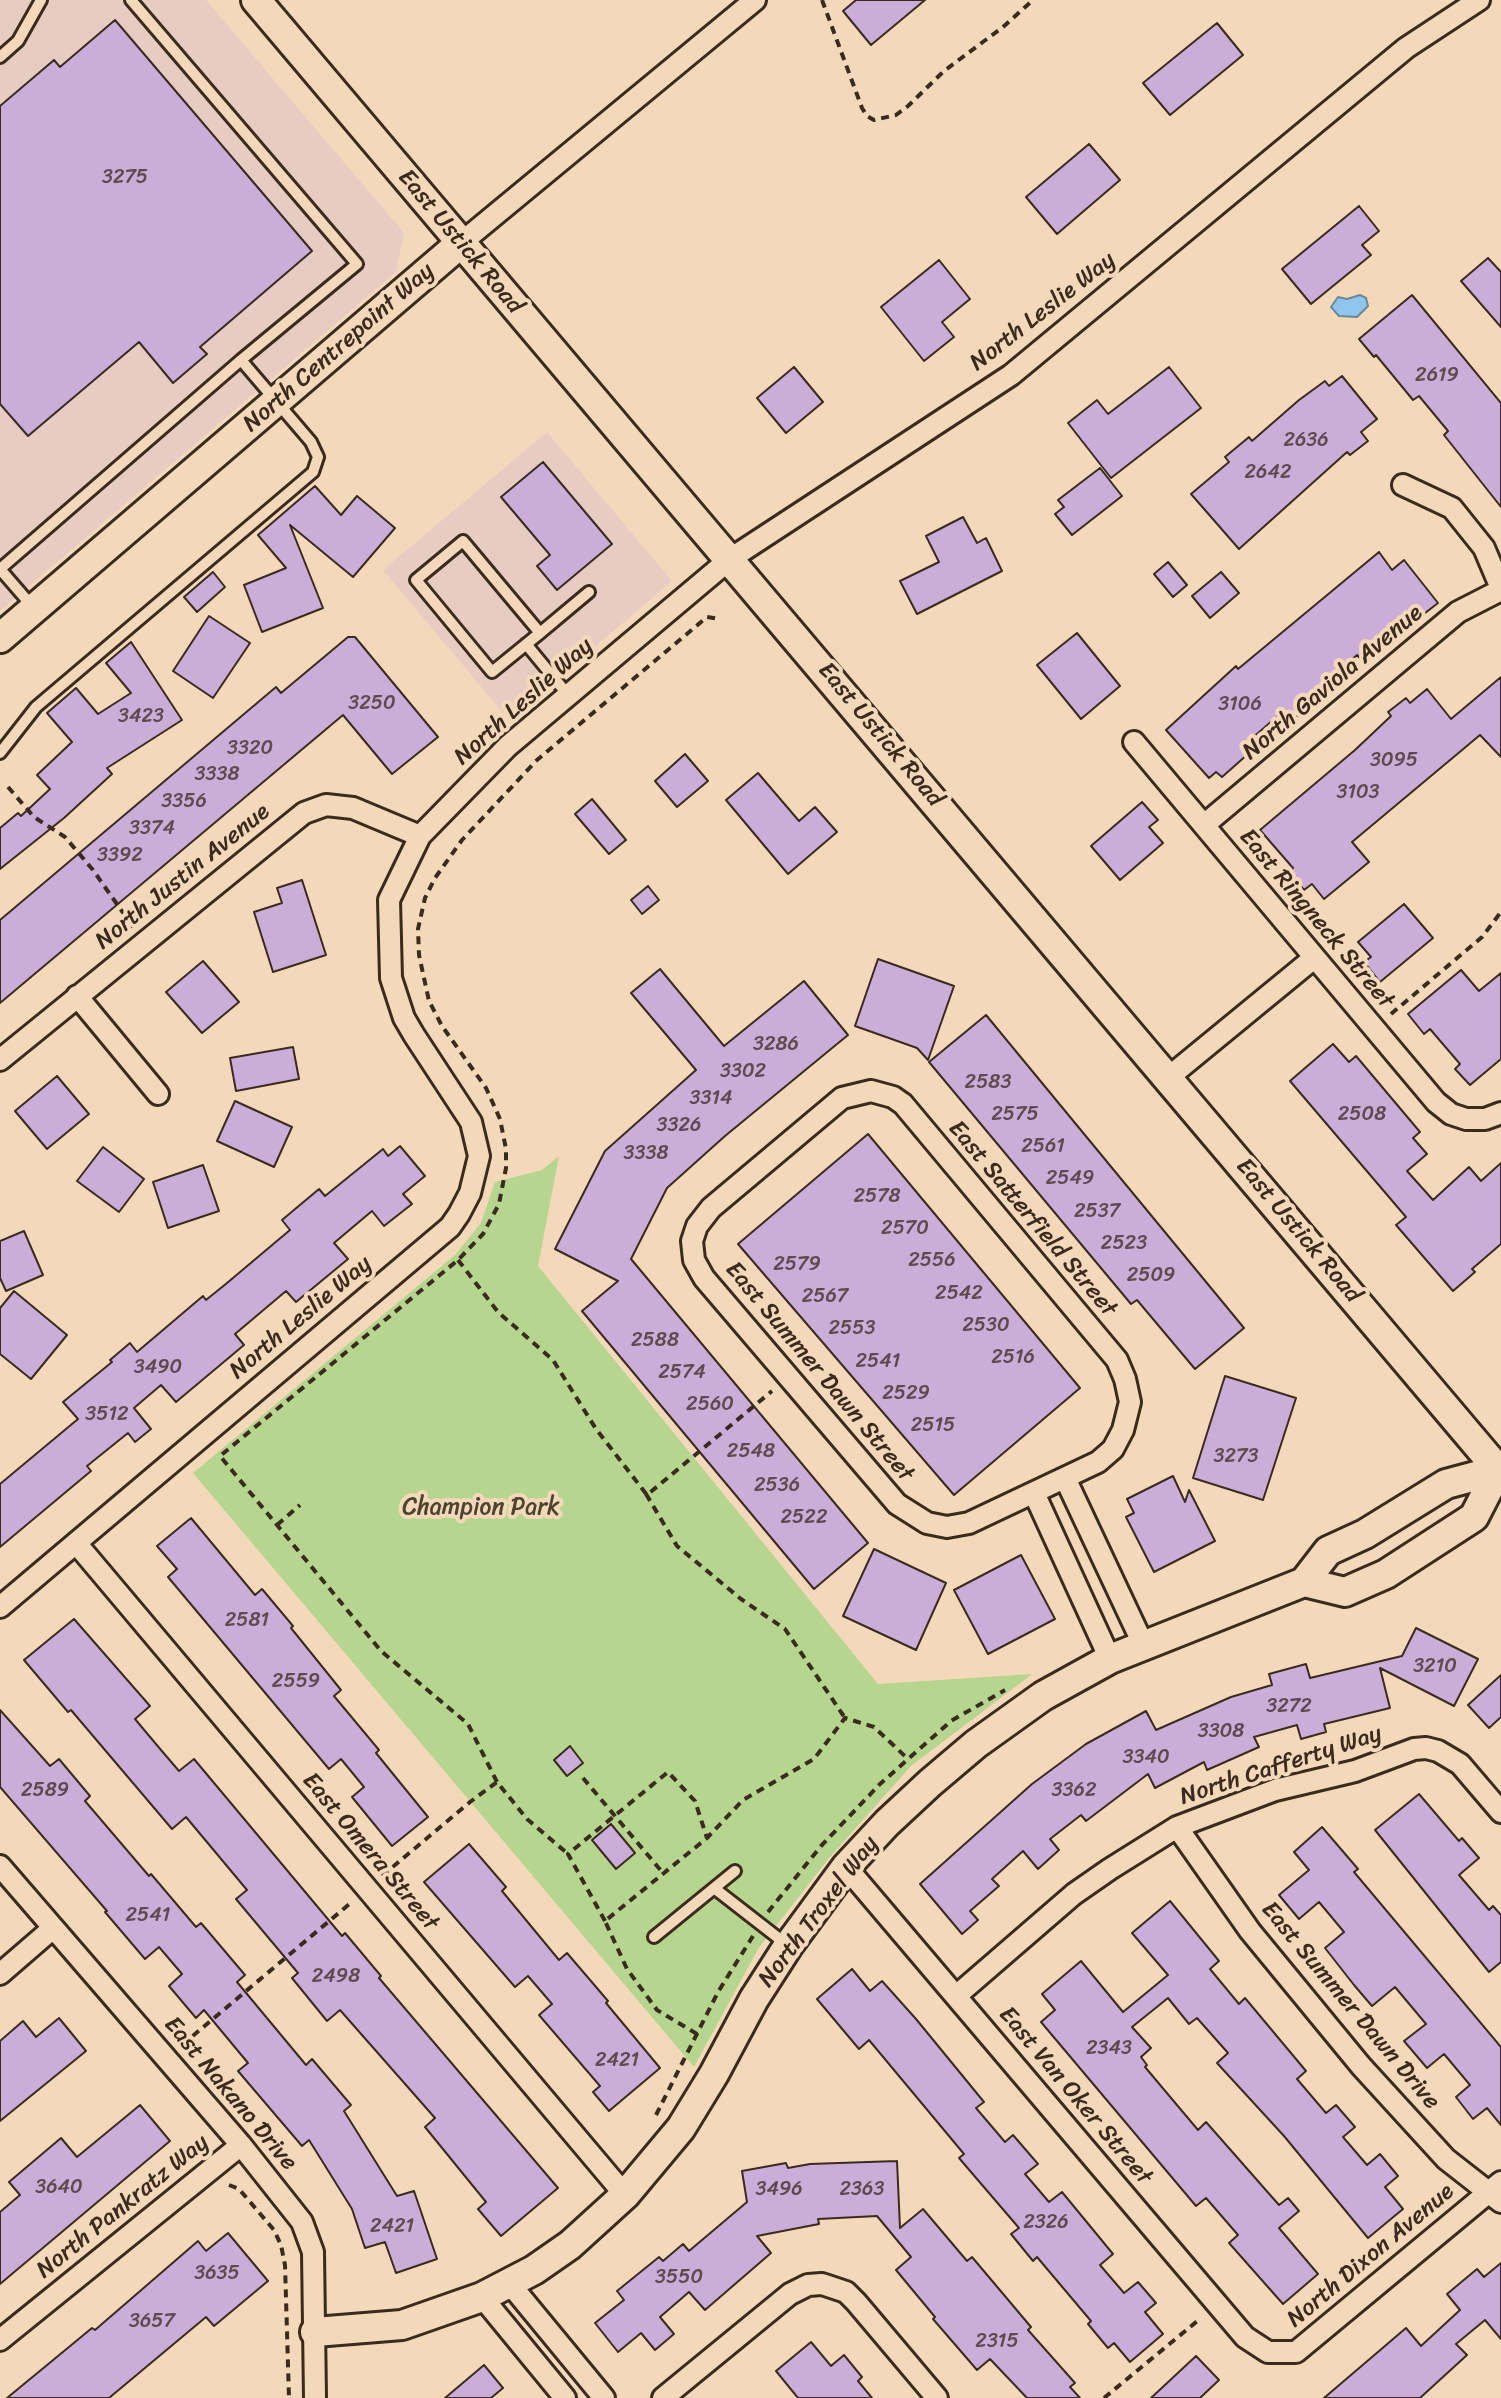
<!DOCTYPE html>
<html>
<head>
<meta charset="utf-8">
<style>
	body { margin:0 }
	canvas { display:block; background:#f3d9ba }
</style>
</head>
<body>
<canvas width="1501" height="2398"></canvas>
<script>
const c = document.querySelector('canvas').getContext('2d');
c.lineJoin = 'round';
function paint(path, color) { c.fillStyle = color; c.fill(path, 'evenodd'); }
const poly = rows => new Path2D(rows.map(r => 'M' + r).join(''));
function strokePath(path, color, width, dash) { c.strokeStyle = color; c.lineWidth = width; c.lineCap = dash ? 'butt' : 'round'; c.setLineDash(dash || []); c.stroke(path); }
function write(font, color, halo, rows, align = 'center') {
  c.font = font + ' Sriracha,sans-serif'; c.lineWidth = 8; c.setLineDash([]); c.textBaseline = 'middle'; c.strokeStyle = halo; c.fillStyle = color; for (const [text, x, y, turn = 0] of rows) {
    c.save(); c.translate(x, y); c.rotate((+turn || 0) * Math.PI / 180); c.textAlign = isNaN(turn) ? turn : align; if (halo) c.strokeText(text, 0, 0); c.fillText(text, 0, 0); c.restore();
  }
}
paint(poly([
	[0,0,206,0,404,233,396,272,0,611],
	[547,432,672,581,509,720,383,570]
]), '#e7ccc4');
paint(poly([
	[559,1156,538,1266,878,1684,1032,1674,911,1766,830,1857,758,1949,694,2067,193,1473,455,1255,481,1223,495,1182,542,1170]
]), '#b6d58e');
const water = poly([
	[1360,295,1366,298,1368,306,1357,317,1339,316,1331,307,1338,297,1347,299,1360,295]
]);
paint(water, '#8fc6ed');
strokePath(water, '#6d889a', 2);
const building = poly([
	[856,0,925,0,871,45,843,11,856,0],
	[115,20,312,251,200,347,207,354,173,383,139,342,28,436,0,404,0,106,54,60,60,67,115,20],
	[1217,23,1243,55,1170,115,1143,83,1217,23],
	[1089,144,1120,180,1057,234,1026,197,1089,144],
	[1359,206,1379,231,1362,245,1371,255,1311,304,1282,269,1359,206],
	[1488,258,1501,272,1501,327,1461,281,1488,258],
	[939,260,970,299,942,322,954,337,924,361,881,307,939,260],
	[1412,295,1501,403,1501,507,1444,435,1448,431,1419,396,1413,400,1376,355,1374,357,1359,339,1412,295],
	[794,367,823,402,786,433,757,398,794,367],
	[1169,367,1201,408,1111,478,1068,423,1097,400,1108,414,1169,367],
	[1342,376,1377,419,1361,432,1368,441,1350,455,1347,452,1239,549,1191,494,1229,462,1225,457,1249,437,1252,441,1299,400,1325,381,1329,386,1342,376],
	[543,462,612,544,557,590,537,566,550,555,501,497,543,462],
	[1100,468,1122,496,1072,535,1055,514,1064,507,1058,500,1100,468],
	[315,486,341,515,357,496,395,528,353,577,290,525,323,608,262,632,244,585,286,568,258,535,315,486],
	[963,517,977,543,986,538,1002,571,917,614,900,581,939,562,926,536,963,517],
	[1379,552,1392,570,1404,560,1438,603,1420,617,1413,609,1376,639,1384,648,1365,664,1357,655,1304,702,1308,707,1287,724,1280,714,1242,747,1248,754,1222,777,1216,772,1209,778,1166,730,1236,666,1238,669,1379,552],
	[1168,562,1187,585,1173,597,1154,574,1168,562],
	[213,572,225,587,197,612,184,597,213,572],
	[1221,572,1239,593,1210,618,1192,596,1221,572],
	[209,616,250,643,213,698,173,671,209,616],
	[1077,633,1120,686,1081,719,1037,665,1077,633],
	[348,637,355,637,438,737,392,774,343,715,0,1003,0,920,276,687,281,693,348,637],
	[131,642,182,720,107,768,112,774,64,818,0,869,0,828,18,813,21,816,50,789,37,775,72,742,47,713,76,688,98,714,131,693,106,663,131,642],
	[1501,677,1501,757,1480,735,1352,842,1369,862,1324,899,1312,884,1304,890,1289,872,1293,868,1260,830,1355,750,1391,716,1388,712,1406,698,1410,703,1427,689,1451,719,1501,677],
	[685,754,708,781,677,807,655,781,685,754],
	[758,773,799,821,815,807,837,832,788,874,726,800,758,773],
	[592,799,626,840,609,854,575,814,592,799],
	[1142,802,1158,820,1149,827,1163,843,1120,880,1091,846,1142,802],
	[302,880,326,955,273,972,254,912,282,903,277,888,302,880],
	[648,886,659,900,642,914,631,900,648,886],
	[1404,904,1433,938,1380,982,1364,962,1371,957,1358,942,1404,904],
	[878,959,954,986,928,1060,917,1048,855,1026,878,959],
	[203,961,239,1002,202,1033,166,992,203,961],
	[660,969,724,1046,804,981,848,1035,725,1136,667,1188,631,1259,868,1543,814,1589,582,1311,618,1281,555,1249,605,1151,696,1070,631,993,660,969],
	[1461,970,1479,991,1501,973,1501,1059,1470,1085,1455,1069,1460,1064,1430,1029,1424,1034,1408,1014,1461,970],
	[986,1015,1244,1328,1195,1369,1137,1300,1131,1304,929,1062,986,1015],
	[1333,1044,1349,1062,1356,1056,1420,1132,1413,1138,1427,1154,1407,1171,1433,1200,1469,1167,1481,1181,1501,1163,1501,1244,1472,1269,1475,1272,1453,1291,1396,1225,1406,1217,1290,1081,1333,1044],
	[293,1047,299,1079,236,1091,230,1058,293,1047],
	[57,1076,89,1114,47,1149,15,1111,57,1076],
	[235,1101,292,1127,274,1167,217,1141,235,1101],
	[868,1134,1080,1388,954,1495,738,1244,868,1134],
	[400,1146,425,1176,403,1194,412,1204,384,1226,372,1211,334,1243,348,1259,296,1302,286,1291,235,1334,244,1345,176,1402,161,1385,134,1408,151,1429,135,1442,128,1433,87,1466,91,1471,0,1547,0,1484,78,1419,63,1402,112,1362,110,1360,130,1343,137,1352,203,1296,206,1300,227,1283,290,1230,282,1220,319,1189,325,1196,383,1149,388,1156,400,1146],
	[103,1147,144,1179,119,1212,77,1181,103,1147],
	[203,1165,219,1211,168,1228,153,1182,203,1165],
	[24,1231,43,1275,6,1291,0,1278,0,1241,24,1231],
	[14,1291,67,1335,31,1379,0,1354,0,1308,14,1291],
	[1225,1376,1296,1398,1263,1500,1193,1478,1225,1376],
	[1173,1476,1185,1502,1189,1490,1215,1541,1154,1572,1126,1517,1134,1513,1127,1499,1173,1476],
	[191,1518,255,1595,262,1589,293,1626,291,1628,341,1690,334,1696,379,1750,376,1753,428,1817,392,1846,352,1797,364,1787,341,1759,329,1769,168,1577,177,1569,157,1546,191,1518],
	[874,1549,946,1583,916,1650,843,1616,874,1549],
	[1021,1555,1055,1619,988,1654,954,1590,1021,1555],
	[74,1619,150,1706,135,1719,161,1750,179,1771,194,1759,342,1936,345,1933,381,1976,379,1978,558,2188,501,2236,478,2209,486,2202,425,2127,435,2118,340,2010,327,2021,292,1978,298,1973,236,1899,247,1890,186,1817,172,1829,71,1710,68,1712,24,1660,74,1619],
	[1416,1628,1478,1659,1454,1706,1380,1668,1390,1708,1324,1724,1326,1732,1301,1739,1297,1725,1254,1737,1259,1747,1207,1770,1204,1762,1155,1788,1148,1774,1086,1821,1081,1815,1050,1839,1059,1850,1038,1869,1023,1851,992,1879,999,1886,970,1911,978,1920,962,1934,920,1884,1032,1784,1086,1744,1146,1711,1156,1730,1231,1697,1272,1685,1269,1674,1306,1664,1310,1678,1402,1656,1416,1628],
	[1501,1675,1501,1717,1489,1728,1468,1705,1501,1675],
	[0,1710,50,1766,59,1759,90,1796,85,1801,149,1876,151,1874,196,1927,201,1923,245,1975,237,1982,306,2065,312,2059,351,2105,344,2111,397,2196,414,2191,437,2259,396,2273,385,2242,365,2248,352,2209,309,2140,302,2146,238,2071,248,2063,204,2010,196,2018,169,1986,182,1974,159,1947,145,1959,105,1912,107,1911,0,1787,0,1710],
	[570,1746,583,1763,567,1776,554,1760,570,1746],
	[1419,1794,1459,1841,1462,1838,1479,1858,1459,1875,1489,1910,1493,1906,1501,1915,1501,1962,1489,1972,1375,1830,1419,1794],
	[611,1824,635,1853,616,1869,592,1840,611,1824],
	[1322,1827,1358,1869,1354,1872,1501,2047,1501,2125,1487,2108,1473,2119,1456,2097,1470,2085,1444,2054,1427,2068,1404,2041,1426,2024,1395,1987,1372,2006,1354,1985,1325,1948,1344,1932,1319,1902,1299,1919,1279,1895,1309,1870,1294,1852,1322,1827],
	[469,1844,506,1887,502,1891,559,1960,567,1953,608,2001,606,2003,660,2068,609,2111,593,2092,600,2086,539,2015,552,2004,528,1976,515,1987,424,1882,469,1844],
	[1170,1901,1219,1961,1210,1969,1239,2004,1245,1998,1306,2071,1297,2079,1326,2113,1336,2105,1355,2127,1343,2137,1367,2165,1380,2154,1398,2176,1385,2187,1403,2209,1368,2238,1284,2136,1217,2063,1228,2053,1197,2018,1189,2024,1168,1998,1132,2027,1151,2048,1141,2057,1147,2065,1145,2067,1198,2130,1206,2122,1279,2205,1288,2198,1299,2211,1279,2228,1318,2274,1283,2304,1229,2243,1238,2235,1206,2198,1196,2206,1041,2022,1055,2010,1042,1994,1081,1961,1123,2012,1168,1975,1132,1933,1170,1901],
	[852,1969,870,1991,882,1981,916,2019,984,2102,976,2108,1005,2142,1013,2135,1038,2164,1025,2174,1049,2202,1062,2192,1113,2254,1100,2265,1124,2293,1138,2282,1156,2303,1145,2312,1163,2334,1130,2362,1114,2343,1108,2348,1088,2324,1091,2321,1037,2257,1033,2261,1011,2234,1019,2228,959,2158,964,2154,869,2040,859,2049,817,1999,852,1969],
	[59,2018,86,2051,0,2121,0,2041,23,2021,36,2037,59,2018],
	[140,2105,170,2141,0,2284,0,2212,20,2195,9,2182,61,2138,77,2157,140,2105],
	[897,2161,900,2228,923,2209,967,2261,972,2257,1031,2327,1028,2330,1075,2383,1070,2387,1080,2398,1027,2398,990,2359,977,2370,933,2319,935,2317,896,2270,911,2257,877,2216,818,2219,819,2224,757,2236,771,2253,705,2310,689,2292,660,2317,674,2334,655,2350,641,2333,618,2352,595,2323,624,2300,617,2291,659,2257,663,2261,683,2244,689,2251,747,2202,742,2171,786,2163,788,2168,810,2164,897,2161],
	[228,2233,268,2281,214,2326,206,2317,109,2398,7,2398,92,2328,95,2330,198,2241,206,2251,228,2233],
	[1501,2263,1501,2339,1485,2320,1456,2344,1467,2355,1420,2398,1324,2398,1406,2328,1421,2346,1460,2310,1447,2294,1477,2269,1484,2277,1501,2263],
	[811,2342,831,2366,844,2355,862,2377,858,2381,872,2398,798,2398,776,2371,811,2342],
	[1196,2356,1219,2380,1200,2398,1151,2398,1196,2356],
	[484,2365,503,2388,491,2398,445,2398,484,2365]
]);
paint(building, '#ccadda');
strokePath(building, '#3b2a1e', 2);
const lane = poly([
	[0,57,18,41,41,0],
	[32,606,0,569,241,360,357,264,131,0],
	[540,633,463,541,416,580,492,672,540,633,589,592],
	[526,644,568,695],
	[0,753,36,707,313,472,318,457,311,442,241,360],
	[714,1888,786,1944],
	[654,1937,735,1871]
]);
const street = poly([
	[461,243,755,0],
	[1403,485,1452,508,1484,548,1501,588],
	[1134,742,1436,1102,1451,1114,1466,1119,1485,1119,1501,1113],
	[1204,825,1458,612,1501,590],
	[77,996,158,1094],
	[0,1060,304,813,326,805,353,808,420,836],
	[1169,1077,1314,958],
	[871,1091,893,1097,903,1104,1117,1360,1125,1379,1130,1402,1123,1430,1113,1449,1098,1462,969,1523,947,1527,927,1523,897,1504,704,1278,694,1260,692,1241,697,1226,711,1208,842,1098,871,1091],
	[1065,1478,1143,1644],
	[1034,1493,1110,1659],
	[76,1543,625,2195],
	[0,1607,450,1227,459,1214,470,1193,479,1156,471,1122,414,1035,404,1018,391,978,389,900,420,836,508,746,730,559,1011,375,1406,48,1479,0],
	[1177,1827,1250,1931,1361,2066,1446,2159,1501,2202],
	[0,1866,241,2145,302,2222,313,2252,315,2398],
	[846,1867,1245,2337,1268,2352,1296,2352,1501,2182],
	[0,1974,52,1929],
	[956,1996,1074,1894,1110,1869,1177,1827,1275,1790,1355,1771,1414,1749,1426,1748,1438,1751,1460,1764,1501,1812],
	[510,2284,604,2398],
	[482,2297,565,2398],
	[0,2340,241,2145],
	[663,2398,790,2294,808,2285,822,2284,846,2292,856,2302,937,2398]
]);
const secondary = poly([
	[256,0,1501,1473],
	[0,638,461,243],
	[1498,1470,1474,1517,1386,1574,1345,1592,1304,1582,1328,1551,1365,1534,1446,1484,1498,1470],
	[315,2332,402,2325,482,2297,534,2270,570,2245,625,2195,681,2128,714,2074,754,1999,788,1946,846,1867,887,1823,930,1783,976,1744,1043,1696,1110,1659,1304,1582]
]);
strokePath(lane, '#3b2a1e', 16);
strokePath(street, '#3b2a1e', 26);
strokePath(secondary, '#3b2a1e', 34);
strokePath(poly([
	[822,0,862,108,867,116,874,120,896,115,908,106,944,71,1003,27,1033,0],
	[8,787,34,817,65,837,93,870,133,927],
	[1391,1014,1482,937,1501,912],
	[458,1260,498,1312,553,1360,596,1429,647,1495,772,1391],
	[646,1494,677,1546,741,1599,785,1629,845,1718],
	[277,1525,300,1505],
	[583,1778,663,1873],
	[497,1782,468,1724,381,1651,220,1456,458,1260,483,1234,499,1204,506,1168,506,1149,500,1119,486,1088,442,1026,429,1001,419,955,418,929,425,898,435,878,462,840,537,760,707,617,719,619],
	[382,1876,470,1802,497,1782,527,1819,568,1854],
	[768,1912,821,1846,880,1784,951,1721,1005,1690],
	[605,1921,568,1854,668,1772,695,1801,707,1838],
	[697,2034,657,2010,627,1969,605,1921,707,1838,743,1800,814,1759,845,1718,874,1727,908,1759],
	[182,2045,353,1901],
	[656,2115,718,1992,753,1936],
	[229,2185,239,2189,274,2230,281,2245,285,2265,289,2398],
	[1104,2398,1201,2318]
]), '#3b2a1e', 4, [8, 6]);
strokePath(lane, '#f3d9ba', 10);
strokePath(street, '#f3d9ba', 20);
strokePath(secondary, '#f3d9ba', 28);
write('20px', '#5f4b4d', null, [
	["3275",125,178],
	["2619",1437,376],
	["2636",1306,441],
	["2642",1268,473],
	["3250",372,704],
	["3106",1240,705],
	["3423",141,717],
	["3320",250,749],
	["3095",1394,761],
	["3338",217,775],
	["3103",1358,793],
	["3356",184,802],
	["3374",152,829],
	["3392",120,856],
	["3286",776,1045],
	["3302",743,1072],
	["2583",988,1083],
	["3314",711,1099],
	["2575",1015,1115],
	["2508",1362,1115],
	["3326",679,1126],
	["2561",1043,1147],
	["3338",646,1154],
	["2549",1070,1179],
	["2578",877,1197],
	["2537",1097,1212],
	["2570",905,1229],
	["2523",1124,1244],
	["2556",932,1261],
	["2579",797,1265],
	["2509",1151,1276],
	["2542",959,1294],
	["2567",825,1297],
	["2530",986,1326],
	["2553",852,1329],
	["2588",655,1341],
	["2516",1013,1358],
	["2541",878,1362],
	["3490",158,1368],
	["2574",682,1373],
	["2529",906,1394],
	["2560",710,1405],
	["3512",107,1415],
	["2515",933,1426],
	["2548",751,1452],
	["3273",1236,1457],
	["2536",777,1486],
	["2522",804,1518],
	["2581",247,1621],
	["3210",1435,1667],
	["2559",296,1682],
	["3272",1289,1707],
	["3308",1221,1732],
	["3340",1146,1758],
	["2589",45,1791],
	["3362",1074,1791],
	["2541",148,1916],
	["2498",336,1977],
	["2343",1109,2049],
	["2421",617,2061],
	["3640",59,2188],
	["3496",779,2190],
	["2363",862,2190],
	["2326",1046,2223],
	["2421",392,2227],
	["3635",217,2274],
	["3550",679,2278],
	["3657",152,2322],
	["2315",997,2342]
]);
write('24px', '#3b2a1e', '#f3d9ba', [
	["East Ustick Road",460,242,50],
	["North Leslie Way",1043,312,-38],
	["North Centrepoint Way",339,348,-41],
	["North Gaviola Avenue",1333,683,-40],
	["North Leslie Way",524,702,-42],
	["East Ustick Road",880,735,50],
	["North Justin Avenue",183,877,-39],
	["East Ringneck Street",1316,919,50],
	["East Satterfield Street",1032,1219,50],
	["East Ustick Road",1298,1231,50],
	["North Leslie Way",301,1318,-40],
	["East Summer Dawn Street",819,1372,50],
	["North Cafferty Way",1281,1766,-18],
	["East Omera Street",370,1852,50],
	["North Troxel Way",819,1912,-53],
	["East Summer Dawn Drive",1350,2006,50],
	["East Nakano Drive",230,2094,50],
	["East Van Oker Street",1075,2096,50],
	["North Pankratz Way",123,2207,-39],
	["North Dixon Avenue",1371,2256,-40]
]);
write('24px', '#4d442f', '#f3d9ba', [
	["Champion Park",481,1508]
]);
</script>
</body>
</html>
